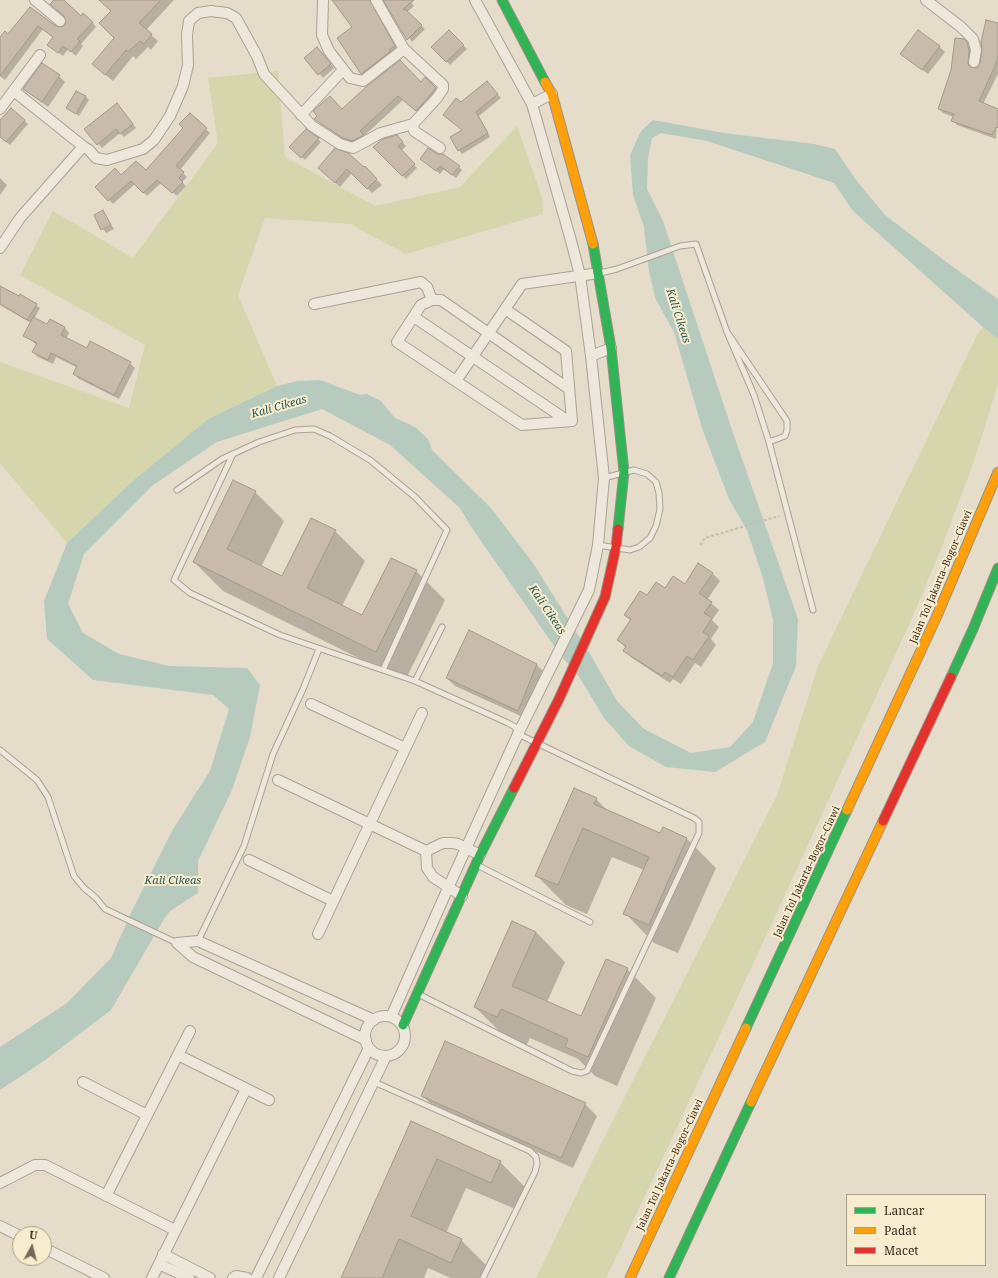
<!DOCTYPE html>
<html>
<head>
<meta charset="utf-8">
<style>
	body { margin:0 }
	#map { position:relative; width:998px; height:1278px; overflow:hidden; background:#e5ddca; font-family:"Noto Serif",serif }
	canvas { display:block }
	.legend { position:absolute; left:846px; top:1194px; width:140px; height:72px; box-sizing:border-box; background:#f8eccf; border:1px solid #ac9e87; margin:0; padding:5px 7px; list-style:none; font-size:12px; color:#392a1b }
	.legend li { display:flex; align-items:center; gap:8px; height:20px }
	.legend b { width:20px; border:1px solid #ac9e87 }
	.north { position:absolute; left:12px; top:1226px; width:40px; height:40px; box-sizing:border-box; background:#f8eccf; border:1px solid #ac9e87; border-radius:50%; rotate:7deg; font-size:11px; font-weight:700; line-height:16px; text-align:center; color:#392a1b }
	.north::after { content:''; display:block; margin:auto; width:14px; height:18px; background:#756958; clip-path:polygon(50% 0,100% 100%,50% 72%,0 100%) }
</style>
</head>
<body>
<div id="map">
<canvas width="998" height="1278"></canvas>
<ul class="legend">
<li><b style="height:5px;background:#30b455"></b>Lancar</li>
<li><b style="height:5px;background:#ff9f0a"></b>Padat</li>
<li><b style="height:5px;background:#e5322d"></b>Macet</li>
</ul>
<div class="north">U</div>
</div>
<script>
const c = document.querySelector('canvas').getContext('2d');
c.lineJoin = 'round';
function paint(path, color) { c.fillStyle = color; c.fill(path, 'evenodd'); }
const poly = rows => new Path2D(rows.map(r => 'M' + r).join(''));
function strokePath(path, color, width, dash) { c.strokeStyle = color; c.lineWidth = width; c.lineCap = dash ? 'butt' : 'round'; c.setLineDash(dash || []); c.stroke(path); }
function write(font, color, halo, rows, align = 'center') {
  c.font = font + ' "Noto Serif",serif'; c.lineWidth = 4; c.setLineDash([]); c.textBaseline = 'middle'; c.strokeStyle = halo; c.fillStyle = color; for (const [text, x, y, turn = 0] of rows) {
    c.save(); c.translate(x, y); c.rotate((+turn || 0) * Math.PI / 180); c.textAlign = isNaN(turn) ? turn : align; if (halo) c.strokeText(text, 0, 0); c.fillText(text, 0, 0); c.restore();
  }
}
paint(poly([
	[278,71,285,157,375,206,460,187,517,126,542,197,543,214,406,254,350,224,265,218,238,295,277,386,208,419,134,480,67,543,0,463,0,362,129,408,145,345,20,275,53,211,133,258,218,143,208,78],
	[983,327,998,339,998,385,973,464,940,552,912,618,767,934,623,1243,606,1278,536,1278,597,1152,777,795,818,666,976,337]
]), '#d5d6ab');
paint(poly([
	[653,120,724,133,814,144,835,149,856,180,885,215,949,264,998,299,998,339,983,327,853,211,834,183,707,141,661,133,652,138,648,159,647,189,663,221,732,430,798,619,796,666,765,742,715,772,666,767,629,746,604,718,578,675,561,656,472,528,460,508,390,445,322,409,217,442,153,485,84,554,68,604,83,633,119,654,169,666,247,668,260,685,250,737,232,790,198,861,198,893,170,911,164,919,111,1010,41,1063,0,1090,0,1047,67,1003,111,958,130,915,173,829,210,771,229,709,213,695,93,680,47,639,44,601,67,543,134,480,208,419,277,386,298,381,320,380,360,395,367,394,381,401,395,418,415,427,428,439,432,450,491,508,533,563,590,654,617,701,644,729,691,753,730,747,753,722,773,663,773,620,763,578,747,530,729,499,703,431,674,332,656,300,649,272,644,227,633,195,630,155,641,131]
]), '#b6cabe');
paint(poly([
	[52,0,64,0,81,17,92,22,96,27,81,44,83,46,76,56,68,49,63,56,53,49,54,38,43,29,5,80,0,76,0,39,9,35,30,8,59,28,66,26,67,18],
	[100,0,174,0,146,30,158,41,151,50,148,47,136,59,133,56,113,81,101,71,115,38,112,11],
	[333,0,372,0,374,8,398,50,365,77,338,38,354,27],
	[384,0,409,0,414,6,407,12,425,29,412,42],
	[998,24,998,74,983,104,998,110,996,139,957,125,953,120,954,117,943,113,939,109,964,40,971,48,973,55,972,68,976,69,981,64],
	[449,31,467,49,450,65,433,47],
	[939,46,945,52,928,74,901,54],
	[317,48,334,68,323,78,306,58],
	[59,76,65,82,48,107,24,89],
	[425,79,440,93,421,115,403,100,364,136,368,140,357,145,348,142,322,125,316,119,421,83],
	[490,86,501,98,479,116,490,137,462,154,459,150,463,130,461,103],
	[85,96,89,100,79,116,68,108],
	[121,108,136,128,124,137,120,133,102,148,86,129],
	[11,109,28,124,10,145,0,136,0,122],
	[190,114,210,133,180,170,187,177,182,182,186,186,177,196,161,183,147,196,135,184,113,204,96,187,122,176,146,172,184,128],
	[397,136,406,146,401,151,417,168,406,179,375,147],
	[318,139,321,142,305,160,290,147],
	[421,159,459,167,462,170,456,178,444,169,440,174],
	[319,168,365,168,382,185,372,193,352,173,340,187],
	[0,178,7,185,0,195],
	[103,212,114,229,106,233,95,216],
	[0,287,36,305,40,308,34,319,47,326,50,320,65,328,69,333,66,339,87,349,130,363,135,368,119,399,79,379,74,374,78,368,56,357,53,364,38,357,33,352,37,345,25,336,31,323,0,305],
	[255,492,284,521,261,567,283,577,312,519,335,531,365,561,342,606,363,616,416,571,445,600,405,681,223,591,194,562],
	[712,573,720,581,707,600,719,610,712,620,719,627,711,639,716,645,701,667,695,663,681,684,673,679,670,683,632,658,625,651,626,648,618,640,631,621,625,615,647,597,666,589,685,585],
	[469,631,537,665,545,673,525,718,455,686,447,678],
	[574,790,596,799,609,812,661,835,687,839,716,868,678,953,654,943,625,913,644,870,612,857,587,914,566,905,536,875],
	[536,932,565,962,547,1002,581,1017,627,969,656,998,617,1086,595,1076,578,1059,530,1038,526,1046,504,1036,475,1007],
	[422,1095,585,1104,597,1116,573,1168,434,1107],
	[412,1122,500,1162,529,1191,520,1211,466,1188,446,1233,461,1240,490,1269,486,1278,451,1278,428,1268,424,1278,342,1278]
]), '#0003');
const building = poly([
	[54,0,64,0,81,16,83,13,93,22,77,39,80,41,71,52,63,46,58,53,47,45,53,37,38,26,0,76,0,37,5,31,8,34,30,7,56,26,62,27,65,25,66,22,64,16,50,4,54,0],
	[99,0,161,0,139,23,152,34,144,44,140,41,128,52,126,50,105,75,92,64,114,38,99,23,111,11,99,0],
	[332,0,370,0,395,46,389,50,391,51,361,74,337,38,352,27,332,0],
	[383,0,414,0,403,9,406,10,422,25,407,40,383,0],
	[986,20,998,23,998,56,995,66,979,101,998,109,998,128,996,127,992,135,951,121,954,114,938,109,951,70,955,38,964,39,967,42,969,50,968,64,970,67,977,68,980,63,982,51,981,42,986,20],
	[449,30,464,45,446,62,431,47,449,30],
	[918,30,940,46,922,70,900,54,918,30],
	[317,47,331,64,318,75,304,58,317,47],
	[400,60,421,82,425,77,436,88,416,111,398,96,360,131,364,135,352,141,343,138,314,119,317,116,313,111,330,96,342,109,366,87,400,60],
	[42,63,60,75,42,102,23,89,42,63],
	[487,81,498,94,476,112,488,133,458,151,450,137,462,130,443,115,456,98,461,102,487,81],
	[76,91,86,96,76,114,66,108,76,91],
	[117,103,133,124,120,134,116,129,97,145,84,129,117,103],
	[11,108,25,120,6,142,0,137,0,120,11,108],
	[190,113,207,128,176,166,184,172,179,178,183,182,172,193,157,180,143,193,131,181,108,201,95,187,115,168,121,175,136,161,146,170,183,128,179,124,190,113],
	[306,129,319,138,301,158,289,147,306,129],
	[397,135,403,142,398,146,415,164,402,176,373,147,383,139,397,135],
	[335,148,348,153,364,167,365,166,377,179,367,189,347,169,335,183,318,168,335,148],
	[428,148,437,154,443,154,460,166,452,175,440,166,436,171,420,159,428,148],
	[103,210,111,225,101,230,94,215,103,210],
	[0,286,19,296,20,294,37,304,27,320,0,304,0,286],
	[33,317,47,324,50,319,65,327,61,335,87,348,90,341,131,362,114,395,73,374,77,366,51,353,48,360,32,352,37,343,23,336,33,317],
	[233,480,256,491,227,549,282,576,311,518,336,530,307,588,362,615,391,558,417,570,376,652,193,562,233,480],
	[698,563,713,573,699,593,712,602,704,613,712,618,703,632,709,636,693,660,687,656,673,677,665,672,662,676,623,651,626,646,617,640,631,619,624,615,640,591,647,595,656,582,665,588,673,576,685,584,698,563],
	[469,630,537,664,518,711,446,678,469,630],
	[574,788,597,798,594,804,660,833,663,827,687,838,649,925,623,914,649,857,583,828,558,885,535,876,574,788],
	[512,921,536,932,512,986,581,1016,606,959,628,968,588,1057,565,1047,568,1039,501,1009,497,1017,474,1007,512,921],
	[445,1041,586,1103,561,1158,421,1096,445,1041],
	[411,1121,501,1161,491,1183,437,1159,411,1216,462,1239,451,1263,399,1239,382,1278,341,1278,411,1121]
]);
paint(building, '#c9bbab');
strokePath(building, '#a5988a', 1);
const lane = poly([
	[600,273,617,269,680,246,696,244,727,332,787,421,787,430,785,436,769,442,754,395,727,332],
	[769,442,813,610],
	[233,454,174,580,190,593,280,635,415,681,508,723,515,727,518,734,694,818,699,822,699,833,587,1071,581,1073,572,1071,418,994],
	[177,490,222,459,259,442,295,430,314,429,330,436,370,460,415,497,447,530,383,670],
	[598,545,630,550,639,547,650,538,656,526,660,509,659,493,656,482,647,474,634,470,604,478],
	[415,681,442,627],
	[0,750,37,780,48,797,74,876,84,888,96,898,105,909,177,943],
	[477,865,590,922],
	[198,941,244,846,273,754,303,689,319,649],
	[374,1082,530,1151,536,1157,537,1164,535,1172,483,1278]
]);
const street = poly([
	[35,0,60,21],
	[323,0,322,35,329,51,350,78,363,81,404,49],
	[376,0,404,49,443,85,443,89,437,98,413,124,414,131,440,148],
	[926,0,961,27,973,39,976,50,974,62],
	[14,91,84,147],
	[532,104,552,94],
	[0,109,40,55],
	[301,115,343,70],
	[0,248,20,218,80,150,84,147,89,150,96,158,107,160,143,149,154,140,170,116,183,86,188,65,187,35,189,21,198,13,211,11,227,13,236,18,257,56,264,74,312,126,340,144,353,148,381,133,413,124],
	[314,304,421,282,427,287,432,300],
	[505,309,566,351,572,421,522,425,397,342,421,305,432,300,441,300,569,389],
	[414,317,568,421],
	[591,356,611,348],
	[456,381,522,284,599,273],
	[311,704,405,748],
	[278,780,426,851],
	[426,851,427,868,433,877,462,896],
	[426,851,443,843,452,843,458,844,480,855],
	[249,860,333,901],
	[318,934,422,713],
	[177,943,198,941,374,1020],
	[177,943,193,957,366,1040],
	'365 1036a20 20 0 1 1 40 0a20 20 0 1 1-40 0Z',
	[391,1017,448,888,518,734,589,590,598,545,604,478,591,356,580,275,570,237,532,104,475,0],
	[178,1055,269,1100],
	[83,1082,147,1115],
	[0,1183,35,1165,45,1165,175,1230],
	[106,1196,190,1031],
	[0,1226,20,1236],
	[44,1248,104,1278],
	[163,1254,210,1278],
	[159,1264,189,1278],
	[152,1278,246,1089],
	[233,1278,236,1276,247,1278],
	[256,1278,369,1048],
	[279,1278,386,1056]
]);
const fast = poly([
	[502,0,545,82],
	[593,244,611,348,624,472,618,529],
	[951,677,973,629,998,568],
	[403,1025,480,855,514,788],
	[746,1028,847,810],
	[669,1278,751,1102]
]);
const slow = poly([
	[545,82,552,94,593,244],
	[847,810,936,618,998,472],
	[751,1102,883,821],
	[630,1278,746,1028]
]);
const jam = poly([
	[514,788,559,699,605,597,616,547,618,529],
	[883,821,951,677]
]);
strokePath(lane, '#aaa294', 7);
strokePath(street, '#aaa294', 12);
strokePath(fast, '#999184', 11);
strokePath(slow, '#999184', 11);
strokePath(jam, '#999184', 11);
strokePath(poly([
	[700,545,705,538,779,516]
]), '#c5beb3', 2, [3, 2]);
strokePath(lane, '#ede7dc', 5);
strokePath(street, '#ede7dc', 10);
strokePath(fast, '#30b455', 9);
strokePath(slow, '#ff9f0a', 9);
strokePath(jam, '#e5322d', 9);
write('10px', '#392a1b', '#f8eccf', [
	["Jalan Tol Jakarta–Bogor–Ciawi",941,577,-67],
	["Jalan Tol Jakarta–Bogor–Ciawi",807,872,-65],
	["Jalan Tol Jakarta–Bogor–Ciawi",670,1165,-65]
]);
write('italic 11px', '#295a57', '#f8eccf', [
	["Kali Cikeas",678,316,72],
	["Kali Cikeas",279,407,-16],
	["Kali Cikeas",547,610,56],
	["Kali Cikeas",173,881]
]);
</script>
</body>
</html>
